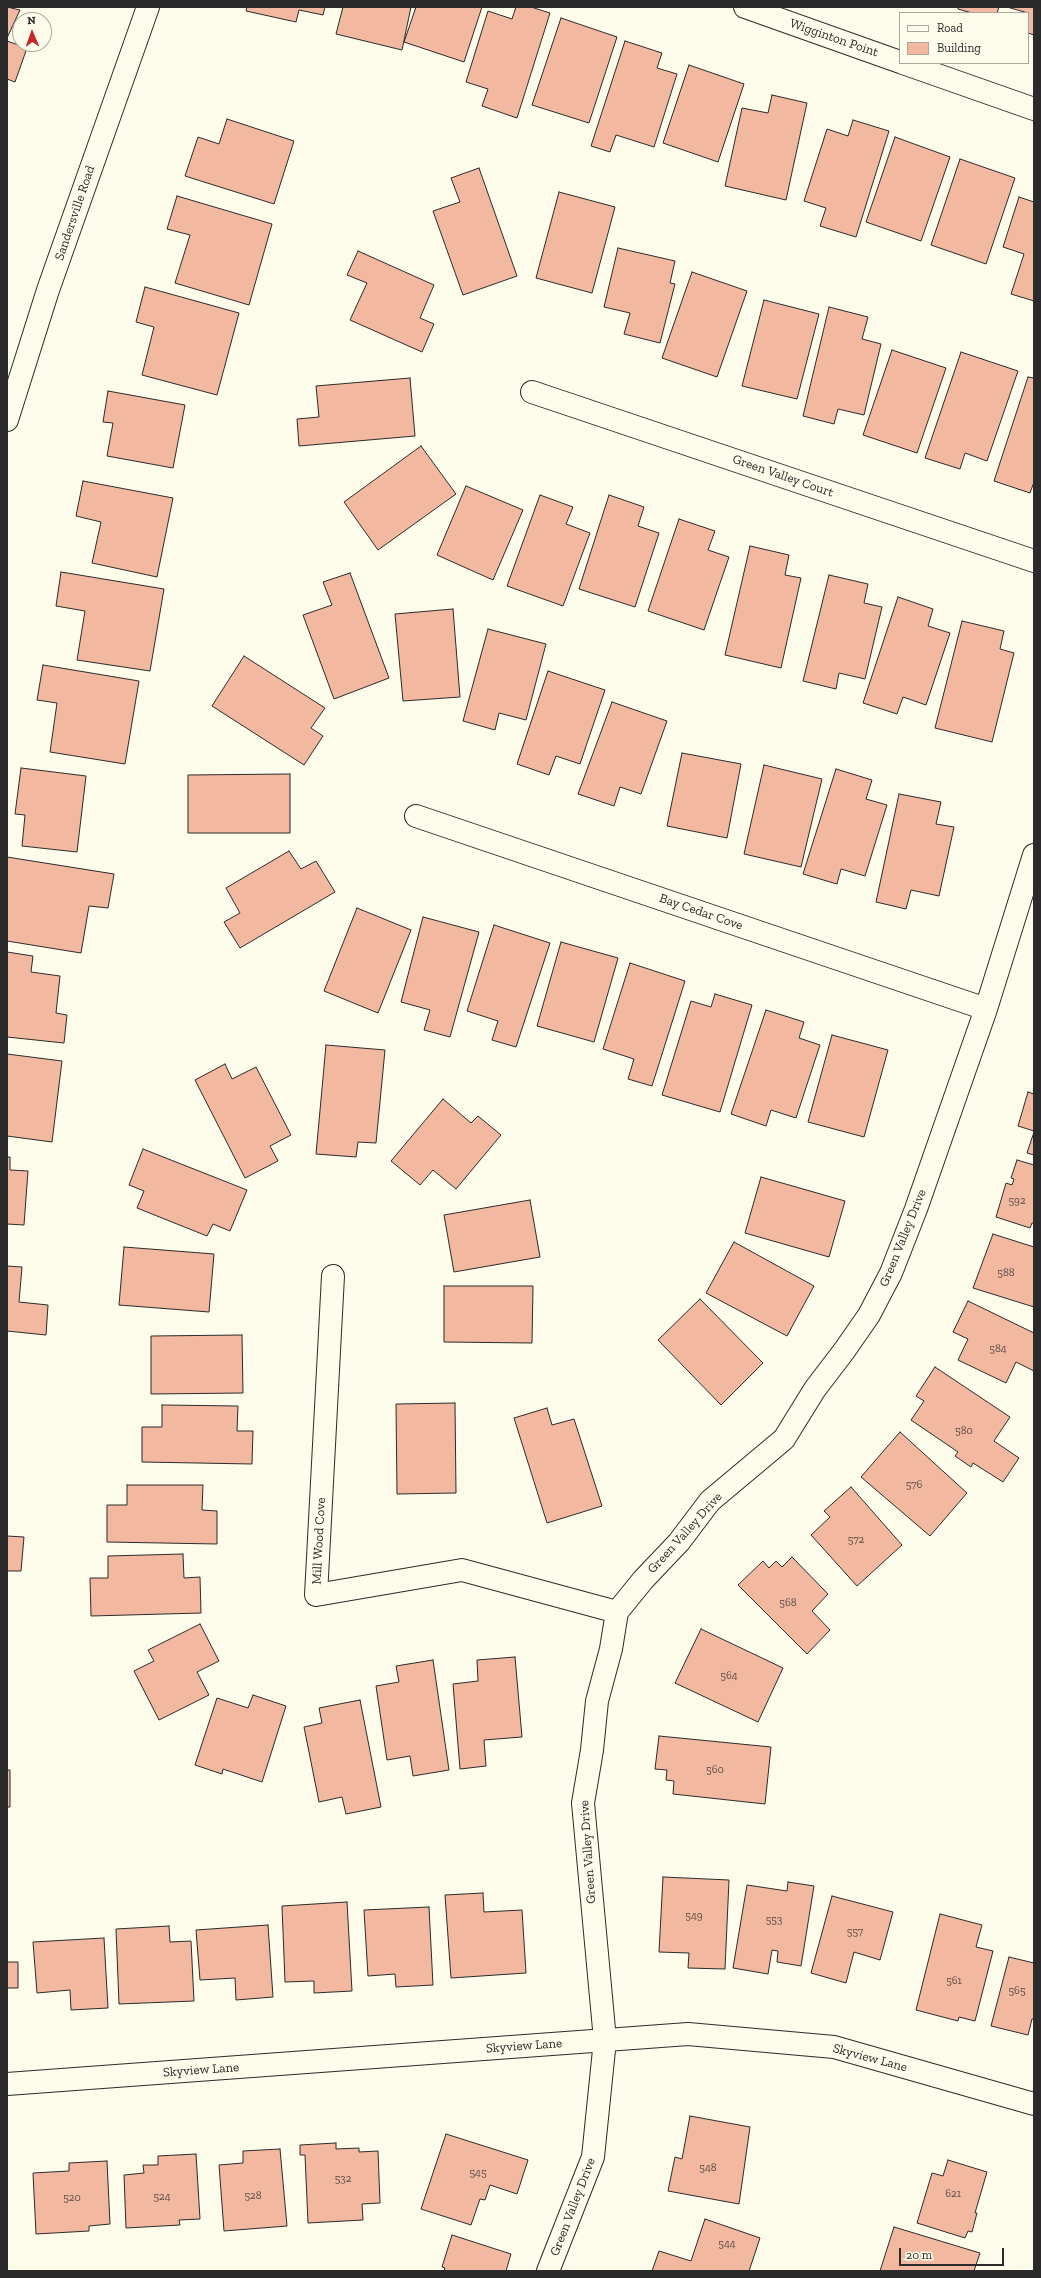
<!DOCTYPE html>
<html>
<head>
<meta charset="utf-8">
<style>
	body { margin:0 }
	#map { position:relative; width:1041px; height:2278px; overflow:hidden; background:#fdfbea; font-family:"Zilla Slab",serif }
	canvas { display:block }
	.frame { position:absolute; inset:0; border:8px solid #2b2b2b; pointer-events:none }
	.legend { position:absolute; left:899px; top:12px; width:130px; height:52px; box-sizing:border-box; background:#fdfbea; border:1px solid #a9a89e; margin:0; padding:5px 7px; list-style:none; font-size:12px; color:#2b2b2b }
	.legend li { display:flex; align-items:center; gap:8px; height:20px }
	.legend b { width:20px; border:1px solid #a9a89e }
	.north { position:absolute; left:12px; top:12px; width:40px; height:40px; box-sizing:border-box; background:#fdfbea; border:1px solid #a9a89e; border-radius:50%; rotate:358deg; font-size:11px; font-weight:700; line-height:16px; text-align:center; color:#2b2b2b }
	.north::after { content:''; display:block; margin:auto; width:14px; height:18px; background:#c62828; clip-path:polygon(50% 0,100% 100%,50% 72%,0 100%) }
	.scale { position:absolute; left:899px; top:2248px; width:105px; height:18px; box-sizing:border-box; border:2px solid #2b2b2b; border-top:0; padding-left:5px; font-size:12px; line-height:14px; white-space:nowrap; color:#2b2b2b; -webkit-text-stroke:3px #fdfbea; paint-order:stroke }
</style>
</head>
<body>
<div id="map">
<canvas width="1041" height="2278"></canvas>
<div class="frame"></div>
<ul class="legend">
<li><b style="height:5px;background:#fdfbea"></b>Road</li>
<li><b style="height:11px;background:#f2b8a0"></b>Building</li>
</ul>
<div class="north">N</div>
<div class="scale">20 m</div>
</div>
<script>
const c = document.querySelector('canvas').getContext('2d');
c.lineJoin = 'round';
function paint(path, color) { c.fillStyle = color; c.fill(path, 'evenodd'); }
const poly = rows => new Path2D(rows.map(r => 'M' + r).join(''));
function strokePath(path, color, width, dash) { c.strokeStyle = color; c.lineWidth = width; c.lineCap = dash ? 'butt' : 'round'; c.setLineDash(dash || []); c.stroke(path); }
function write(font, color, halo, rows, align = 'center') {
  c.font = font + ' "Zilla Slab",serif'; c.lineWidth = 3; c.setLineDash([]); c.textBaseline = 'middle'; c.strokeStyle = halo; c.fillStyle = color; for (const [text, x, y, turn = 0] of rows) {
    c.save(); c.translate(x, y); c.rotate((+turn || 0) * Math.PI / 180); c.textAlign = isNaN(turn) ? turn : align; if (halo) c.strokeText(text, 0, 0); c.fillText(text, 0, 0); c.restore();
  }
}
const building = poly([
	[7,7,20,10,7,38,7,7],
	[247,7,325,7,323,15,299,10,296,22,246,11,247,7],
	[343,7,411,7,402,50,336,34,343,7],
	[416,7,482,7,464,62,404,42,416,7],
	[516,7,531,7,550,13,517,118,482,106,488,89,466,82,488,11,512,19,516,7],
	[958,7,999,7,997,13,972,13,958,9,958,7],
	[1007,7,1034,7,1034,35,1028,33,1028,13,1007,7],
	[561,18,617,37,589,123,532,105,561,18],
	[7,41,27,48,15,82,7,79,7,41],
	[625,41,662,53,657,68,677,74,654,147,616,135,610,152,591,146,625,41],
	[689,65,744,84,718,162,663,143,689,65],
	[772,95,807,103,786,200,725,186,742,108,768,113,772,95],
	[227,119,294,141,274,204,185,176,198,137,219,144,227,119],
	[853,120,889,131,856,237,820,226,826,208,804,201,827,129,848,136,853,120],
	[895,137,950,157,921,241,866,222,895,137],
	[960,159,1015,178,986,264,931,245,960,159],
	[479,168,517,276,463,295,433,211,460,202,451,178,479,168],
	[559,192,615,207,592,293,536,278,559,192],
	[177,196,272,224,249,305,175,283,190,235,167,229,177,196],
	[1019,197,1034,202,1034,301,1011,294,1024,254,1003,247,1019,197],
	[618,248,675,261,670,283,675,284,660,343,624,334,630,313,604,307,618,248],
	[358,251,434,285,420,318,434,324,422,352,350,320,367,283,347,275,358,251],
	[692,272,747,291,717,377,662,358,692,272],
	[145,287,239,313,217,395,142,375,154,327,136,322,145,287],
	[764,300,819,314,797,399,742,386,764,300],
	[829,307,868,317,862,339,881,344,864,415,838,409,834,424,803,416,829,307],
	[892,350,946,368,917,453,863,435,892,350],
	[961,352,1018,371,987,461,965,453,960,469,925,458,961,352],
	[1028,377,1034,378,1034,482,1030,493,994,481,1028,377],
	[410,378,415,436,299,446,297,419,319,417,316,386,410,378],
	[108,391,185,405,173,468,107,456,113,423,103,422,108,391],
	[421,446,456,494,378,550,344,502,421,446],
	[83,481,173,498,157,577,92,563,101,522,76,516,83,481],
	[466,486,523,510,493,580,437,555,466,486],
	[540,495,573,507,566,524,590,533,563,606,507,586,540,495],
	[609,495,644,507,638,526,659,533,635,607,579,589,609,495],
	[679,519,715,531,708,550,729,557,704,630,648,611,679,519],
	[750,546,789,555,785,575,801,578,781,668,725,655,750,546],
	[61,572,164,589,150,671,77,660,85,611,56,606,61,572],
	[350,573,389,678,334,699,303,615,332,605,323,582,350,573],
	[829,575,868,584,864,603,882,607,865,679,839,673,836,689,803,681,829,575],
	[898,597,933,609,928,626,950,633,926,705,903,697,897,714,863,703,898,597],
	[453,609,460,697,403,701,395,614,453,609],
	[962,621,1004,631,1000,649,1014,653,992,742,935,728,962,621],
	[488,629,546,644,526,720,499,713,495,730,463,721,488,629],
	[244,656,325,708,311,728,323,736,304,765,212,706,244,656],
	[43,665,139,681,125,764,50,752,57,703,37,700,43,665],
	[548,671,605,690,580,764,556,756,549,775,517,764,548,671],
	[612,702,667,721,641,794,620,787,614,806,578,794,612,702],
	[682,753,741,764,727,838,667,826,682,753],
	[764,765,822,779,801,867,744,854,764,765],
	[21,768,86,776,77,852,22,846,25,815,15,814,21,768],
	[836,769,872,780,866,799,887,805,865,876,841,869,837,884,803,874,836,769],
	[290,774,290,833,188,833,188,775,290,774],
	[899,794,941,802,936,824,954,827,939,896,911,890,906,909,876,902,899,794],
	[289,851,301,869,316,861,335,892,240,948,224,922,240,913,226,888,289,851],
	[7,857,114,874,108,908,89,906,81,953,7,941,7,857],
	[357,908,411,930,378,1013,324,991,357,908],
	[423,917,479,932,450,1037,424,1030,430,1010,401,1002,423,917],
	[494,925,550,943,516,1047,492,1040,498,1021,467,1011,494,925],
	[561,942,618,958,594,1042,537,1026,561,942],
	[7,952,33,956,31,972,60,976,56,1013,67,1015,64,1043,7,1037,7,952],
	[630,963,685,981,652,1086,628,1079,634,1059,603,1049,630,963],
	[715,994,752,1005,720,1112,662,1095,691,1001,711,1007,715,994],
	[766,1010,804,1022,799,1038,820,1045,796,1118,771,1110,766,1126,731,1114,766,1010],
	[832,1035,888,1050,864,1137,808,1122,832,1035],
	[326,1045,385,1050,376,1143,358,1142,356,1157,316,1154,326,1045],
	[7,1054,62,1061,52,1142,7,1136,7,1054],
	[225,1064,232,1079,256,1067,291,1135,270,1146,278,1161,245,1178,195,1080,225,1064],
	[1028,1092,1034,1094,1034,1131,1018,1126,1028,1092],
	[443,1099,471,1123,478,1116,501,1135,456,1189,433,1170,420,1185,391,1161,443,1099],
	[1034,1132,1034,1155,1027,1153,1034,1132],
	[143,1149,247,1190,230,1231,213,1224,207,1236,137,1208,144,1191,129,1185,143,1149],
	[7,1157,10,1157,10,1170,28,1171,24,1225,7,1224,7,1157],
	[1017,1160,1034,1165,1034,1223,1032,1223,1030,1228,996,1217,1006,1183,1012,1185,1014,1179,1011,1178,1017,1160],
	[761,1177,845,1201,829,1257,745,1233,761,1177],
	[530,1200,540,1257,454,1272,444,1215,530,1200],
	[993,1234,1034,1247,1034,1307,973,1288,993,1234],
	[734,1242,814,1286,787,1336,706,1293,734,1242],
	[124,1247,214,1254,209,1312,119,1305,124,1247],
	[7,1266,22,1267,19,1302,48,1305,46,1335,7,1331,7,1266],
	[444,1286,533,1286,532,1343,444,1342,444,1286],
	[700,1299,763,1363,721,1405,658,1340,700,1299],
	[968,1301,1034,1333,1034,1371,1016,1362,1006,1383,958,1360,968,1339,953,1332,968,1301],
	[242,1335,243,1393,151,1394,151,1336,242,1335],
	[935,1367,1010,1417,994,1441,1019,1458,1003,1482,973,1463,971,1467,955,1456,958,1452,911,1420,924,1401,916,1396,935,1367],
	[455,1403,456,1493,397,1494,396,1404,455,1403],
	[162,1405,238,1406,237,1431,253,1431,252,1464,142,1462,142,1427,162,1427,162,1405],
	[547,1408,552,1425,574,1419,602,1506,547,1523,514,1418,547,1408],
	[900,1432,967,1493,930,1536,861,1477,900,1432],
	[127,1485,203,1485,202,1510,217,1511,217,1544,107,1542,107,1505,127,1505,127,1485],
	[851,1487,902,1545,857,1586,811,1535,830,1517,824,1511,851,1487],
	[7,1536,24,1537,21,1571,7,1571,7,1536],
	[183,1554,184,1578,200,1577,201,1613,91,1616,90,1578,108,1578,108,1556,183,1554],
	[792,1557,828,1594,812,1611,830,1630,807,1654,738,1585,763,1561,769,1568,776,1561,782,1567,792,1557],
	[200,1624,219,1661,197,1672,209,1695,159,1720,134,1671,154,1661,148,1650,200,1624],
	[701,1629,783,1668,758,1722,675,1683,701,1629],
	[515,1657,522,1737,484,1740,486,1766,460,1769,453,1684,478,1681,477,1660,515,1657],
	[433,1660,449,1770,413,1776,410,1756,387,1760,376,1686,399,1682,396,1666,433,1660],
	[253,1695,286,1706,262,1782,223,1769,222,1774,195,1765,217,1698,248,1708,253,1695],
	[360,1700,381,1807,346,1814,342,1797,319,1802,304,1727,322,1723,319,1708,360,1700],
	[659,1736,771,1747,765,1804,673,1794,674,1781,666,1780,667,1770,655,1769,659,1736],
	[7,1770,10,1770,10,1807,7,1807,7,1770],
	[663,1877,729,1880,725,1969,688,1968,689,1953,659,1952,663,1877],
	[788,1882,814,1886,801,1966,777,1962,778,1951,772,1950,768,1974,733,1968,747,1885,787,1891,788,1882],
	[483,1893,484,1912,522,1910,526,1973,451,1978,445,1895,483,1893],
	[832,1896,893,1912,880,1960,854,1952,846,1983,811,1973,832,1896],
	[347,1902,352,1991,314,1993,314,1981,285,1982,282,1906,347,1902],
	[429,1907,433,1985,396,1987,395,1974,368,1976,364,1910,429,1907],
	[940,1914,982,1925,976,1947,993,1951,975,2021,959,2017,958,2021,916,2010,940,1914],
	[268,1925,273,1997,236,2000,235,1978,200,1980,196,1930,268,1925],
	[169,1926,170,1942,191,1941,194,2001,119,2004,116,1929,169,1926],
	[104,1938,108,2008,71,2010,70,1990,37,1993,33,1942,104,1938],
	[1009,1957,1034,1963,1034,2019,1032,2019,1028,2035,991,2026,1009,1957],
	[7,1962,18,1962,18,1988,7,1988,7,1962],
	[690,2116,750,2127,739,2204,668,2191,675,2157,682,2159,690,2116],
	[446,2134,528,2160,517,2194,490,2185,485,2200,480,2199,471,2225,421,2209,446,2134],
	[336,2143,336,2149,359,2148,359,2152,378,2151,380,2203,362,2204,363,2220,308,2223,305,2155,300,2155,300,2145,336,2143],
	[280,2149,287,2226,224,2231,219,2165,243,2163,243,2151,280,2149],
	[196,2154,200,2219,179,2220,180,2225,126,2228,124,2175,144,2173,143,2165,158,2165,158,2156,196,2154],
	[948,2160,987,2172,975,2213,977,2213,972,2232,968,2231,965,2238,917,2223,932,2173,943,2176,948,2160],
	[107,2161,110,2224,89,2226,89,2231,36,2234,33,2173,69,2171,69,2163,107,2161],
	[705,2219,760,2238,749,2271,652,2271,659,2251,691,2261,705,2219],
	[894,2227,980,2253,974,2271,880,2271,894,2227],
	[452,2235,511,2254,506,2271,444,2271,445,2268,442,2267,452,2235]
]);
paint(building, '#f2b8a0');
strokePath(building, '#2b2b2b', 1);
const street = poly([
	[745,7,900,62],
	[903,63,1034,109],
	[532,392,1034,561],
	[416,816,986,1009],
	[333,1276,316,1595,462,1570,617,1612],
	[7,2084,688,2034,834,2047,1034,2104],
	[548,2271,593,2157,605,2040,583,1803,592,1750,597,1701,611,1649,617,1612,643,1580,679,1542,710,1501,784,1439,815,1389,844,1351,869,1315,891,1273,916,1209,986,1009,1034,855]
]);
const secondary = poly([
	[7,420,48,290,148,7]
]);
strokePath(street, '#2b2b2b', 24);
strokePath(secondary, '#2b2b2b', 24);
strokePath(street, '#fdfbea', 22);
strokePath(secondary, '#fdfbea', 22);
write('11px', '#5d4e48', null, [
	["592",1017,1201],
	["588",1006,1273],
	["584",998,1349],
	["580",964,1431],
	["576",914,1485],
	["572",856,1540],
	["568",788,1603],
	["564",729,1676],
	["560",715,1770],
	["549",694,1916],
	["553",774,1920],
	["557",855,1932],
	["561",954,1981],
	["565",1017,1991],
	["548",708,2168],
	["545",478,2173],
	["532",343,2179],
	["621",953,2194],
	["528",253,2196],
	["524",162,2197],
	["520",72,2198],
	["544",727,2244]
]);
write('13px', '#2b2b2b', '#fdfbea', [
	["Wigginton Point",834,38,19],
	["Sandersville Road",75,213,-71],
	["Green Valley Court",783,476,19],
	["Bay Cedar Cove",701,912,19],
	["Green Valley Drive",903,1238,-68],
	["Green Valley Drive",685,1533,-48],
	["Mill Wood Cove",319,1541,-87],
	["Green Valley Drive",588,1852,-94],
	["Skyview Lane",524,2046,-4],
	["Skyview Lane",870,2058,15],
	["Skyview Lane",201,2070,-4],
	["Green Valley Drive",573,2207,-69]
]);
</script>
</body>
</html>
